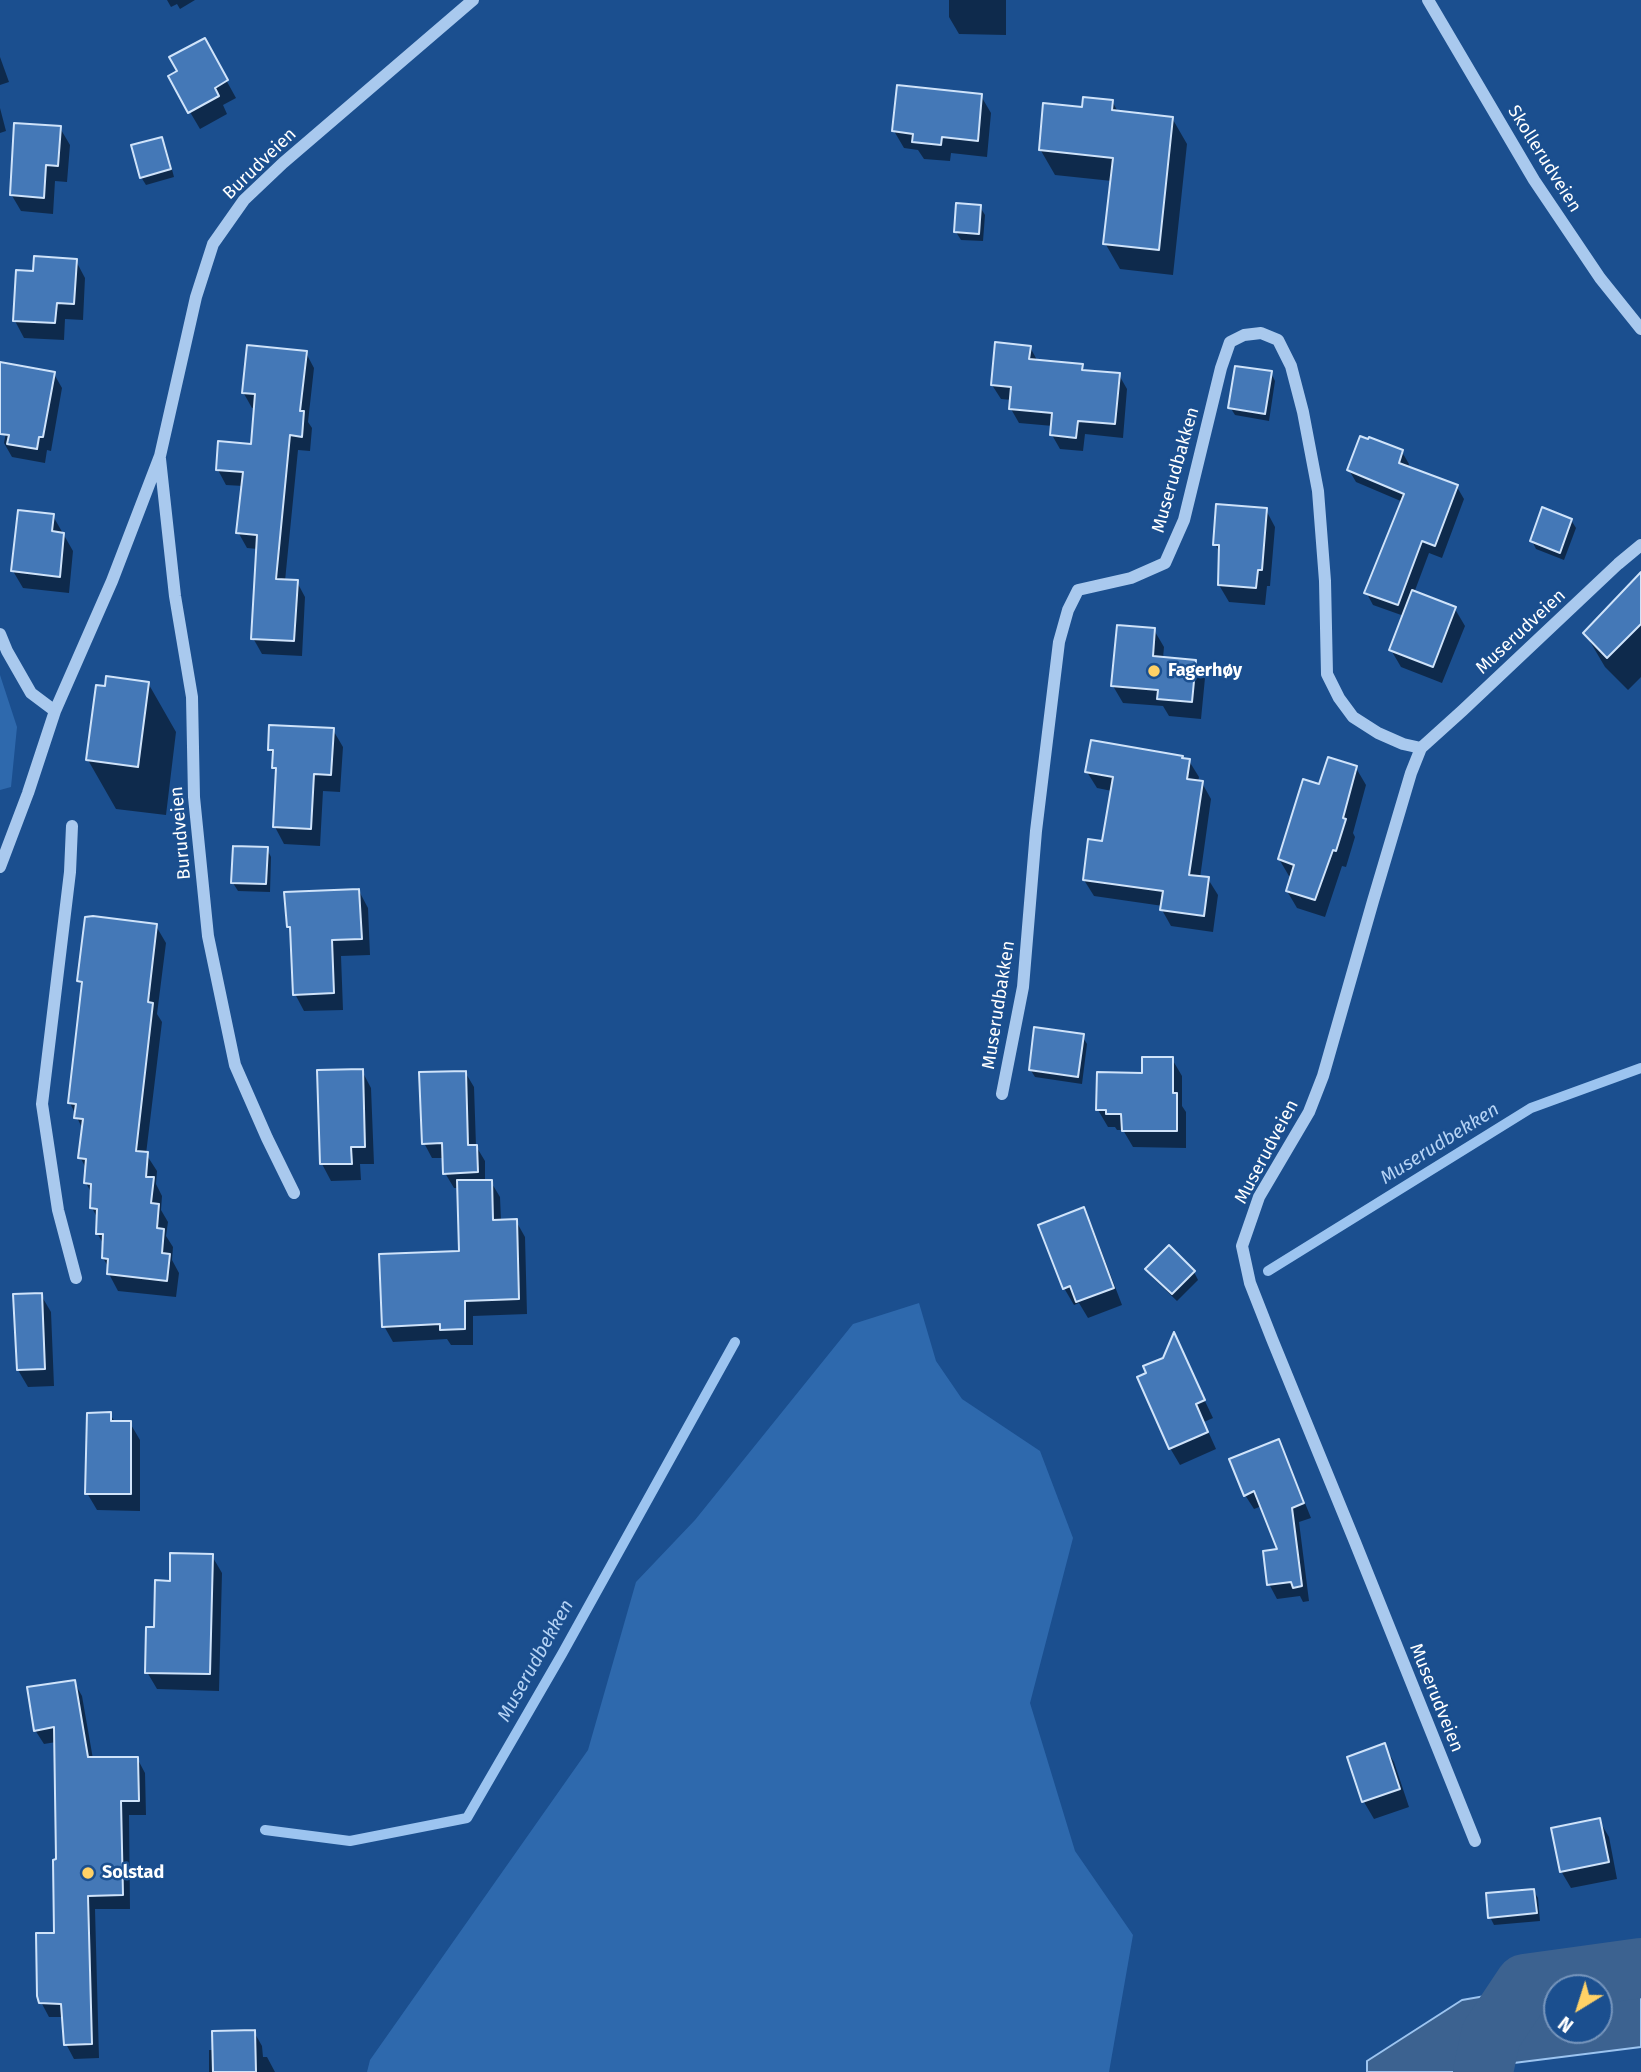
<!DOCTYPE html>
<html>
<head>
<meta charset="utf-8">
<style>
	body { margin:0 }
	#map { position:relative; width:1641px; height:2072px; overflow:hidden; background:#1b4f8f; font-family:"Fira Sans",sans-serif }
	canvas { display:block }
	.north { position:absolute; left:1543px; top:1974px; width:70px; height:70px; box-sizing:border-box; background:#1b4f8f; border:2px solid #7695bc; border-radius:50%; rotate:218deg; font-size:19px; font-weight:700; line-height:28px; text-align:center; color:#fff }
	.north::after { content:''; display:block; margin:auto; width:24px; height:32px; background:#ffd166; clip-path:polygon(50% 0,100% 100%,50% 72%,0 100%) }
</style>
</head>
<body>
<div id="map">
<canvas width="1641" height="2072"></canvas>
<div class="north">N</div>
</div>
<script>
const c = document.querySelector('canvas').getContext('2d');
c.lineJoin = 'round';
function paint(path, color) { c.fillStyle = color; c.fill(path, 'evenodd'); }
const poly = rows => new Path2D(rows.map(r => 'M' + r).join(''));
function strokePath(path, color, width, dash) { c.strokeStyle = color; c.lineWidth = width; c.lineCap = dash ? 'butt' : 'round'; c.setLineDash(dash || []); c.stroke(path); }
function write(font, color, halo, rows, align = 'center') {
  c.font = font + ' "Fira Sans",sans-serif'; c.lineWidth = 5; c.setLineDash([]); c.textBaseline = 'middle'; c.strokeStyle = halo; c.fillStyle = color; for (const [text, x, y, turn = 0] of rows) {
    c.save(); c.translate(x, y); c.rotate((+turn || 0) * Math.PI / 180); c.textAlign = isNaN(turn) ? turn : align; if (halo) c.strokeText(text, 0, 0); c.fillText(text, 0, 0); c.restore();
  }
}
paint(poly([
	[0,675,17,727,11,787,0,790],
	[919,1303,936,1361,962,1399,1040,1451,1073,1538,1030,1703,1075,1851,1133,1935,1109,2072,367,2072,370,2060,588,1750,636,1582,695,1520,853,1324]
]), '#2e69ad');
const water = poly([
	[1641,1969,1641,2047,1490,2066,1485,2072,1367,2072,1367,2061,1462,2000,1641,1969],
	[1557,1988,1599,1988,1599,2030,1557,2030,1557,1988]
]);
paint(water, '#3c6290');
strokePath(water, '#9cc4f0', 2);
paint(poly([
	[167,0,195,0,180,9,177,4,171,7],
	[949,0,1006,0,1006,35,959,34,949,17],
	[204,40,236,98,223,105,227,114,200,129,190,112,179,72],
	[0,57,9,82,0,85],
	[981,96,991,113,987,157,951,153,950,161,924,159,918,150,904,148,894,131],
	[1112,101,1118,112,1172,118,1187,144,1173,275,1120,269,1105,243,1112,181,1055,175,1040,149,1083,109],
	[0,108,6,131,0,133],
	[60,128,70,145,67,182,55,181,53,214,21,211,11,194],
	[162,139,166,147,174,177,146,185,141,177],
	[980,207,985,215,983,241,961,240,956,232],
	[76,261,85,278,83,320,65,319,64,340,24,338,15,321,35,273],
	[1030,347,1038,362,1082,366,1085,372,1119,375,1127,389,1123,438,1085,434,1083,451,1060,449,1052,435,1053,426,1019,423,1011,409,1012,400,1001,399,992,385],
	[306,353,314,368,308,422,312,428,310,451,298,450,285,581,297,582,305,597,302,656,262,654,253,638,258,549,247,548,238,532,243,486,226,485,218,470,253,446,256,408,252,408,243,392],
	[0,364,54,374,62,388,51,451,47,450,45,463,12,457,4,443,11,404,0,401],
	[1271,373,1275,381,1269,421,1235,415,1230,407],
	[1402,452,1409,464,1408,468,1457,487,1464,499,1442,558,1429,553,1414,593,1455,609,1465,626,1442,683,1401,667,1391,650,1404,616,1373,605,1366,592,1403,502,1356,482,1349,470],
	[1266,510,1275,527,1270,586,1267,586,1265,605,1229,602,1219,585,1221,555,1215,544],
	[53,516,73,551,69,593,23,588,13,571],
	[1571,520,1576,528,1564,560,1536,549,1532,541],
	[1641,579,1641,677,1628,690,1605,667,1585,633],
	[1154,630,1164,647,1163,658,1195,661,1205,678,1201,719,1169,716,1163,706,1123,703,1113,686],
	[148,683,176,732,166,815,116,809,88,760],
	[333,730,343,747,340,792,323,791,320,846,284,844,275,827,277,774,274,768,274,758,270,749],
	[1182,757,1183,760,1189,761,1199,777,1198,782,1202,783,1211,799,1200,878,1208,879,1218,895,1213,932,1171,926,1162,910,1163,906,1094,896,1084,880,1104,843,1112,791,1097,788,1087,772],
	[1356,768,1366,785,1353,833,1355,837,1346,867,1342,866,1325,917,1297,908,1287,891,1292,877,1289,876,1279,859,1321,787],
	[267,849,271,857,270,892,238,891,233,883],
	[359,891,368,908,370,955,341,956,343,1010,304,1011,295,994,292,933,289,927],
	[156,926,166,943,157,1014,162,1022,146,1154,157,1171,156,1184,162,1196,161,1210,168,1222,166,1236,173,1247,172,1260,179,1273,176,1297,118,1291,109,1274,109,1268,103,1258,104,1245,97,1233,98,1219,92,1208,92,1194,86,1183,87,1170,80,1157,83,1130,70,1103,83,988,79,981],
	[1082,1036,1087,1044,1082,1084,1035,1077,1030,1069],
	[1172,1059,1182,1076,1182,1106,1186,1112,1186,1148,1133,1147,1123,1130,1117,1130,1115,1127,1108,1127,1098,1110,1143,1074],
	[362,1071,371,1088,374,1164,360,1164,361,1180,331,1181,322,1164],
	[465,1072,474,1087,476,1146,485,1161,485,1182,491,1182,500,1197,501,1221,516,1221,525,1237,527,1314,473,1316,473,1345,451,1345,447,1339,393,1342,384,1326,461,1252,459,1188,454,1188,445,1173,444,1158,432,1158,424,1143],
	[1083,1210,1092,1226,1122,1305,1088,1318,1079,1303,1074,1305,1064,1288],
	[1147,1269,1194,1272,1198,1280,1177,1301,1152,1277],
	[41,1295,51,1312,54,1386,28,1387,18,1370],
	[1174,1336,1213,1418,1204,1422,1216,1449,1180,1465,1170,1448,1165,1359],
	[110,1414,115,1422,130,1423,140,1440,140,1511,97,1510,87,1493],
	[1278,1442,1286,1456,1311,1518,1299,1522,1309,1601,1303,1602,1300,1596,1277,1599,1269,1584,1280,1551,1262,1506,1254,1509,1245,1495],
	[212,1556,222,1573,219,1691,157,1689,147,1672,156,1629,172,1582],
	[74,1682,82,1696,93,1759,137,1758,145,1773,146,1815,129,1815,130,1909,95,1909,99,2058,74,2059,66,2044,64,2017,49,2017,41,2002,56,1934,58,1861,56,1742,44,1744,35,1730],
	[1384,1746,1394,1762,1409,1807,1374,1819,1364,1802,1349,1758],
	[1599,1820,1609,1837,1617,1879,1571,1888,1561,1871],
	[1533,1890,1538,1898,1540,1921,1494,1925,1490,1917],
	[254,2032,262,2046,263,2057,267,2057,275,2072,209,2072,209,2050,214,2050]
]), '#0007');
strokePath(poly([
	[1268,1271,1531,1108,1641,1068],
	[265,1830,350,1841,467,1818,562,1654,735,1342]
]), '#9cc4f0', 10);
strokePath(poly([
	[1483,2072,1491,2035,1525,1984,1641,1968]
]), '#3c6290', 60);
const building = poly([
	[205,38,228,80,215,88,219,96,188,113,168,76,177,71,169,57,205,38],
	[897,85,982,94,978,141,942,137,941,145,912,142,913,134,892,131,897,85],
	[1083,97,1113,100,1112,110,1173,117,1159,250,1103,244,1113,158,1039,150,1043,103,1082,107,1083,97],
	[14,123,61,126,58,166,46,165,44,198,10,195,14,123],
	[162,137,171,169,140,178,131,145,162,137],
	[956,203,981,205,979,234,954,232,956,203],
	[34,256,77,259,74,304,57,303,55,323,13,321,16,270,33,271,34,256],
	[995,342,1031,346,1029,359,1083,364,1082,370,1120,373,1115,424,1078,421,1076,438,1050,435,1052,413,1009,409,1011,387,991,385,995,342],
	[247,345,307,351,300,411,304,411,302,437,290,435,276,579,298,580,294,641,251,639,257,535,236,533,243,472,216,470,218,441,251,444,255,394,242,393,247,345],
	[0,362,55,372,43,437,39,437,37,449,7,444,9,435,0,434,0,362],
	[1235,366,1272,371,1265,414,1228,408,1235,366],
	[1360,436,1368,439,1369,437,1403,450,1399,463,1458,485,1435,546,1422,541,1398,605,1364,593,1404,494,1347,470,1360,436],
	[1216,504,1267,508,1262,570,1258,570,1256,588,1218,585,1219,545,1213,545,1216,504],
	[1542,507,1572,519,1560,553,1530,541,1542,507],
	[18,510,54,514,52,531,64,533,60,577,11,571,18,510],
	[1641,572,1641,624,1607,658,1583,633,1641,572],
	[1412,590,1456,607,1433,667,1389,650,1412,590],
	[1117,625,1155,628,1153,656,1196,660,1192,702,1157,699,1158,690,1111,686,1117,625],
	[106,676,149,682,138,767,86,760,96,685,105,686,106,676],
	[269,725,334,728,331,775,314,774,311,829,273,827,276,768,272,768,273,750,268,750,269,725],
	[1091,740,1183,756,1182,758,1190,759,1187,779,1203,781,1189,875,1209,877,1204,916,1160,910,1163,891,1083,880,1088,839,1102,841,1113,777,1085,772,1091,740],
	[1328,757,1357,766,1343,818,1346,819,1336,851,1333,850,1315,900,1286,891,1294,865,1278,859,1303,779,1319,784,1328,757],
	[233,846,268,847,266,884,231,883,233,846],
	[359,889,362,939,332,940,334,993,293,995,290,927,287,927,284,892,359,889],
	[93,916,157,924,148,1002,153,1003,136,1151,148,1152,146,1177,154,1177,151,1203,159,1204,157,1228,164,1229,162,1253,170,1254,167,1281,107,1274,108,1259,102,1258,103,1234,96,1234,97,1209,90,1208,91,1184,84,1183,86,1159,78,1158,83,1119,74,1118,76,1104,68,1103,82,982,77,981,85,917,93,916],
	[1034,1027,1084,1034,1078,1077,1029,1070,1034,1027],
	[1142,1057,1173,1057,1173,1093,1177,1093,1177,1131,1122,1131,1121,1114,1106,1114,1106,1110,1096,1110,1097,1072,1142,1073,1142,1057],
	[363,1069,365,1147,351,1147,352,1164,320,1164,317,1070,363,1069],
	[466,1071,468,1145,477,1145,478,1172,443,1174,442,1143,422,1144,419,1072,466,1071],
	[457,1180,492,1180,493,1220,517,1219,519,1299,465,1301,465,1329,440,1330,440,1324,382,1327,379,1254,459,1251,457,1180],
	[1084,1207,1114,1288,1076,1302,1070,1286,1063,1289,1038,1225,1084,1207],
	[1169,1245,1195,1271,1172,1294,1145,1269,1169,1245],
	[42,1293,45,1369,17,1370,13,1294,42,1293],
	[1174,1332,1205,1400,1196,1404,1208,1432,1169,1449,1137,1377,1146,1373,1143,1366,1163,1358,1174,1332],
	[111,1412,111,1421,131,1421,131,1494,85,1494,87,1413,111,1412],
	[1279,1439,1304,1503,1292,1508,1302,1586,1293,1588,1291,1582,1267,1585,1263,1551,1277,1549,1254,1491,1244,1496,1229,1459,1279,1439],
	[170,1553,213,1554,210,1674,145,1673,146,1627,154,1627,155,1580,170,1581,170,1553],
	[75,1680,88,1757,138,1757,139,1801,121,1801,123,1895,88,1896,92,2044,64,2045,61,2004,39,2003,37,1996,36,1933,54,1933,53,1860,56,1859,54,1727,34,1731,27,1687,75,1680],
	[1385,1743,1400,1789,1362,1802,1347,1757,1385,1743],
	[1600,1818,1609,1862,1560,1872,1551,1828,1600,1818],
	[1534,1889,1537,1913,1488,1918,1486,1893,1534,1889],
	[255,2030,256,2072,213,2072,212,2031,255,2030]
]);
paint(building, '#4478b7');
strokePath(building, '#cfe3fa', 2);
strokePath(poly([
	[1428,0,1534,180,1600,278,1641,329],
	[160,459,175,596,192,697,194,797,208,936,235,1065,267,1138,294,1193],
	[0,634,7,651,31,693,55,711],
	[72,826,70,872,42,1104,58,1210,76,1278],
	[0,867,28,793,55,711,112,581,160,456,196,297,213,244,244,200,283,163,473,0],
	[1002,1094,1023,987,1036,831,1059,642,1068,610,1078,590,1131,578,1165,563,1184,520,1221,368,1230,342,1244,335,1261,333,1278,340,1291,366,1303,412,1318,491,1325,581,1327,674,1339,698,1353,717,1378,733,1403,744,1421,748],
	[1475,1841,1355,1542,1272,1339,1250,1283,1242,1246,1259,1197,1309,1112,1323,1076,1373,901,1411,773,1421,748,1462,711,1618,564,1641,545]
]), '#a9c9ee', 12);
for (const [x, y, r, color] of [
	[1154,671,7,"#ffd166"],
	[88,1873,7,"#ffd166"]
]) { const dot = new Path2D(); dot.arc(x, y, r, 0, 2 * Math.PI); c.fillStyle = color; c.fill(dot); strokePath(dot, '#1b4f8f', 2.5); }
write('18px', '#fff', '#1b4f8f', [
	["Skollerudveien",1544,159,58],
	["Burudveien",260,164,-44],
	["Muserudbakken",1176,470,-74],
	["Muserudveien",1521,632,-43],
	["Burudveien",181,833,-95],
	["Muserudbakken",999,1005,-81],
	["Muserudveien",1267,1152,-62],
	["Muserudveien",1436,1698,68]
]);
write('bold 18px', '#fff', '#1b4f8f', [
	["Fagerhøy",1168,671],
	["Solstad",102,1873]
], 'left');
write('italic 19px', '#b5d3f5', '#1b4f8f', [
	["Muserudbekken",1440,1144,-32],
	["Muserudbekken",536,1661,-61]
]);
</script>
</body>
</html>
